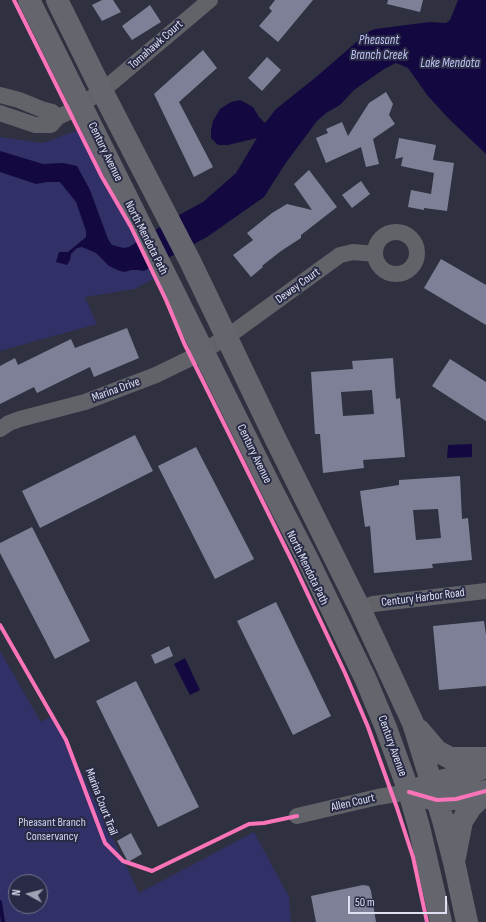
<!DOCTYPE html>
<html>
<head>
<meta charset="utf-8">
<style>
	body { margin:0 }
	#map { position:relative; width:486px; height:922px; overflow:hidden; background:#2f3140; font-family:"Sofia Sans Condensed",sans-serif }
	canvas { display:block }
	.north { position:absolute; left:8px; top:874px; width:40px; height:40px; box-sizing:border-box; background:#292b46; border:1px solid #71738b; border-radius:50%; rotate:277deg; font-size:11px; font-weight:700; line-height:16px; text-align:center; color:#dee0f2 }
	.north::after { content:''; display:block; margin:auto; width:14px; height:18px; background:#a1a3b4; clip-path:polygon(50% 0,100% 100%,50% 72%,0 100%) }
	.scale { position:absolute; left:348px; top:896px; width:99px; height:18px; box-sizing:border-box; border:2px solid #dee0f2; border-top:0; padding-left:5px; font-size:12px; line-height:14px; white-space:nowrap; color:#dee0f2; -webkit-text-stroke:3px #292b46; paint-order:stroke }
</style>
</head>
<body>
<div id="map">
<canvas width="486" height="922"></canvas>
<div class="north">N</div>
<div class="scale">50 m</div>
</div>
<script>
const c = document.querySelector('canvas').getContext('2d');
c.lineJoin = 'round';
function paint(path, color) { c.fillStyle = color; c.fill(path, 'evenodd'); }
const poly = rows => new Path2D(rows.map(r => 'M' + r).join(''));
function strokePath(path, color, width, dash) { c.strokeStyle = color; c.lineWidth = width; c.lineCap = dash ? 'butt' : 'round'; c.setLineDash(dash || []); c.stroke(path); }
function write(font, color, halo, rows, align = 'center') {
  c.font = font + ' "Sofia Sans Condensed",sans-serif'; c.lineWidth = 4; c.setLineDash([]); c.textBaseline = 'middle'; c.strokeStyle = halo; c.fillStyle = color; for (const [text, x, y, turn = 0] of rows) {
    c.save(); c.translate(x, y); c.rotate((+turn || 0) * Math.PI / 180); c.textAlign = isNaN(turn) ? turn : align; if (halo) c.strokeText(text, 0, 0); c.fillText(text, 0, 0); c.restore();
  }
}
paint(poly([
	[92,125,165,273,134,289,85,297,97,324,0,351,0,137,43,143],
	[0,651,41,722,54,715,139,893,254,832,289,897,291,922,0,922],
	[16,882,40,882,40,906,16,906]
]), '#313067');
paint(poly([
	[458,0,486,0,486,154,449,119,428,96,408,68,396,63,384,69,354,90,340,105,326,113,317,121,285,164,264,197,207,237,144,271,138,270,131,270,125,272,120,271,109,266,96,253,82,247,77,248,71,254,70,260,67,265,56,262,59,252,68,252,86,237,86,231,76,202,60,182,47,182,36,184,0,172,0,151,43,164,63,163,77,166,90,190,108,239,112,245,124,248,129,247,179,215,203,202,236,173,257,138,228,145,218,145,211,138,211,130,213,121,220,109,231,102,240,100,253,107,259,117,265,123,276,109,315,78,368,32,375,29,430,22,446,23,450,20],
	[472,444,472,457,447,458,448,445],
	[185,658,200,690,190,695,174,664]
]), '#130940');
strokePath(poly([
	[0,902,3,922]
]), '#130940', 4);
paint(poly([
	[102,0,113,0,121,12,102,21,92,5],
	[275,0,313,0,278,42,259,26,272,11,269,8],
	[388,0,423,0,420,12,387,4],
	[150,5,161,22,132,40,122,26],
	[203,50,217,68,179,102,213,167,194,177,154,94],
	[267,57,281,70,262,91,248,78],
	[386,92,393,104,389,115,395,124,373,139,379,164,366,167,361,147,326,163,316,138,328,133,326,129,342,122,348,136,369,103],
	[399,138,436,145,433,160,454,163,447,211,424,208,424,210,408,207,411,190,431,194,434,173,401,166,403,157,395,159],
	[309,170,337,207,301,235,301,238,281,251,262,266,263,267,251,277,233,255,253,240,247,233,272,213,287,204,312,210,294,184],
	[361,181,370,194,352,208,342,195],
	[441,259,486,285,486,325,424,288],
	[127,328,139,358,94,377,90,367,37,393,34,387,0,404,0,366,15,358,18,365,71,339,75,348],
	[393,358,396,399,400,398,405,457,363,460,364,468,323,473,320,434,315,434,311,372,353,369,352,361],
	[372,390,374,414,343,416,341,392],
	[450,359,486,382,486,421,432,386],
	[135,435,153,471,40,528,22,491],
	[196,447,254,559,215,579,158,466],
	[460,476,462,519,468,518,472,560,432,564,433,568,374,573,370,526,365,527,360,491,399,485,399,480],
	[438,509,441,538,416,540,413,510],
	[32,527,90,641,55,659,0,553,0,543],
	[276,602,331,716,293,735,237,621],
	[484,621,486,635,486,686,439,690,433,626],
	[169,646,173,656,155,664,151,655],
	[136,681,199,807,158,827,96,701],
	[131,833,142,854,128,862,117,841],
	[363,885,369,886,371,891,376,922,316,922,311,896]
]), '#7e8097');
strokePath(poly([
	[0,95,19,100,41,109,52,112,58,117],
	[0,113,35,125,51,125,58,117,69,112,102,91,210,0],
	'375 253a21 21 0 1 1 42 0a21 21 0 1 1-42 0Z',
	[0,429,9,423,20,419,85,402,156,375,191,358,227,337,340,255,353,252,375,254],
	[360,609,373,604,486,591],
	[297,816,378,797,409,792]
]), '#626369', 16);
strokePath(poly([
	[29,0,273,492,307,558,366,680,386,728,409,792,419,827,441,922],
	[57,0,102,91,190,261,274,436,360,609,413,723,443,820,454,862,467,922],
	[419,730,437,751,450,758,486,758],
	[417,789,431,783,458,777,486,767],
	[423,797,437,800,456,799,486,791],
	[455,857,462,821,471,807,486,793]
]), '#65666d', 22);
strokePath(poly([
	[14,0,102,177,131,227,166,300,184,343,294,565,345,673,368,727,397,808,413,857,427,922],
	[0,625,66,740,105,843,123,861,152,871,249,824,264,823,297,816],
	[409,792,437,800,456,799,486,791]
]), '#fb73b8', 4);
write('12px', '#dee0f2', '#292b46', [
	["Tomahawk Court",156,45,-41],
	["Century Avenue",105,152,64],
	["North Mendota Path",146,238,63],
	["Dewey Court",298,286,-36],
	["Marina Drive",116,390,-20],
	["Century Avenue",254,454,64],
	["North Mendota Path",307,568,64],
	["Century Harbor Road",423,598,-7],
	["Century Avenue",392,746,70],
	["Marina Court Trail",101,802,69],
	["Allen Court",353,803,-13]
]);
write('12px', '#d1d4eb', '#292b46', [
	["Pheasant Branch",52,823],
	["Conservancy",52,837]
]);
write('italic 13px', '#c0c4f1', '#292b46', [
	["Pheasant",379,41],
	["Branch Creek",379,56],
	["Lake Mendota",450,64]
]);
</script>
</body>
</html>
